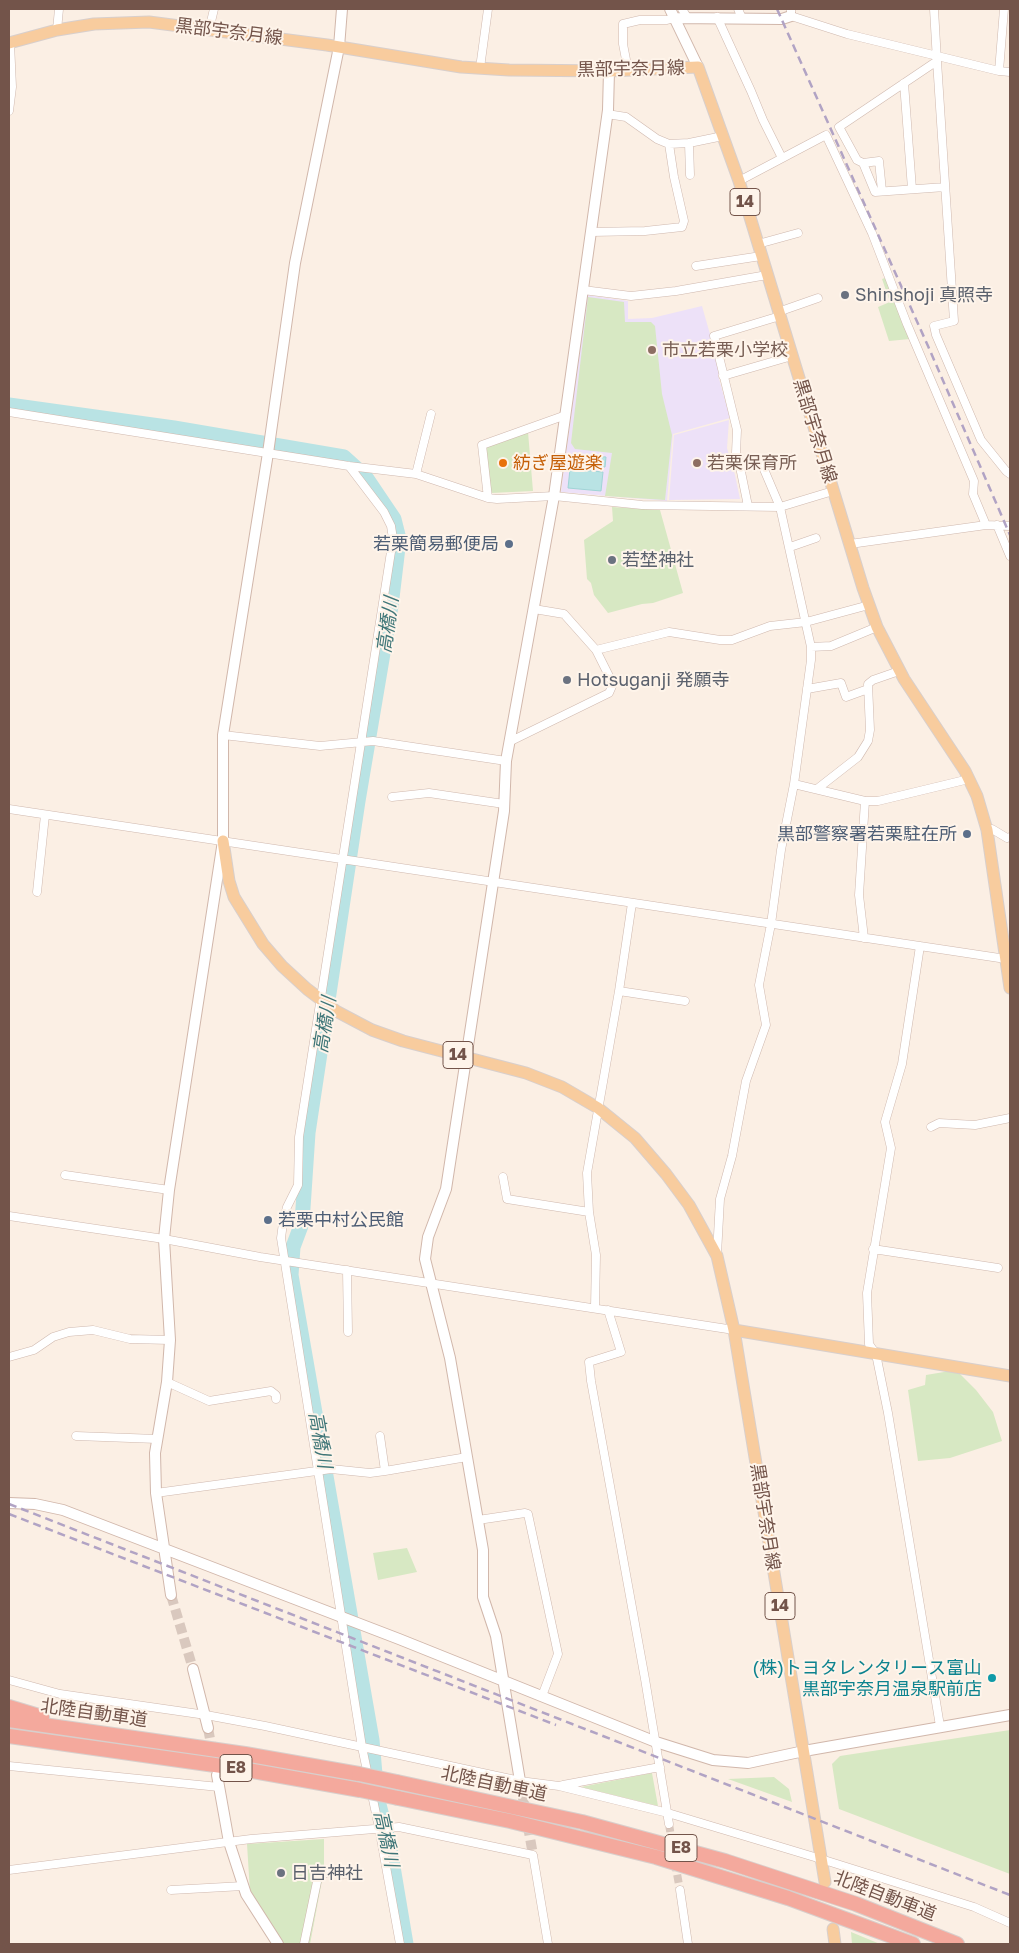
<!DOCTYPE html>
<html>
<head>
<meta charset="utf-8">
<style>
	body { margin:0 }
	#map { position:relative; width:1019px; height:1953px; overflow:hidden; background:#fbefe4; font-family:"Golos Text",sans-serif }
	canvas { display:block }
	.frame { position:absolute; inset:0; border:10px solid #73544a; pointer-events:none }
</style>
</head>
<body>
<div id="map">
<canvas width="1019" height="1953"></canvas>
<div class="frame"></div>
</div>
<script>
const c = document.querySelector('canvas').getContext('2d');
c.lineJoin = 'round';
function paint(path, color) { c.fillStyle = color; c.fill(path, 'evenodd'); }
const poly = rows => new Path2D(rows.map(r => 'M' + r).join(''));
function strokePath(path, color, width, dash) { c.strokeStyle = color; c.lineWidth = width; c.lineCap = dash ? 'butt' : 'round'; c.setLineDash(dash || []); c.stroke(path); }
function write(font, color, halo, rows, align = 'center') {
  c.font = font + ' "Golos Text","Noto Sans JP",sans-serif'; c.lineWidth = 4; c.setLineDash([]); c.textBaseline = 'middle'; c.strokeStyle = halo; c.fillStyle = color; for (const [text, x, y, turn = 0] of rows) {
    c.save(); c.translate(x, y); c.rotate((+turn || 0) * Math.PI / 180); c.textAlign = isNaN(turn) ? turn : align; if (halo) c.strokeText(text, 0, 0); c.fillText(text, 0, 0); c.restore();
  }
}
paint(poly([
	[587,295,628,301,628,319,652,318,702,306,721,373,718,375,730,418,673,434,667,501,561,492],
	[729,420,727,448,735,475,740,499,669,500,674,435]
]), '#ede1f8');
paint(poly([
	[885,278,910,339,889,341,878,307,890,302,882,279],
	[588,297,624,302,625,322,651,322,655,326,662,394,672,435,665,500,605,496,612,453,575,449,571,443],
	[528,432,533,491,491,493,485,447],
	[612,507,660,510,683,593,653,603,642,604,608,613,594,595,591,583,587,579,584,540,613,521],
	[956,1370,976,1390,993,1412,1002,1441,950,1458,918,1461,908,1390,925,1385,926,1375],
	[407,1548,417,1572,378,1580,373,1553],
	[1010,1730,1010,1874,839,1809,832,1764,840,1756],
	[652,1773,658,1806,581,1787],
	[774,1777,789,1789,792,1802,728,1779],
	[324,1839,324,1870,310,1944,283,1944,250,1892,247,1844],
	[851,1932,880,1944,852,1944]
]), '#d7e8c3');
const water = poly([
	[593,456,606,457,605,467,592,466,593,456],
	[570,469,603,472,601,491,568,488,570,469]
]);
paint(water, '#b9e3e4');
strokePath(water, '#a0d4d6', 1);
strokePath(poly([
	[9,405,174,428,344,457,365,476,394,519,399,539,391,606,358,801,308,1133,302,1223,293,1247,291,1275,372,1740,377,1797,389,1843,406,1944]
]), '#b9e3e4', 15);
strokePath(poly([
	[669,1824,673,1849],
	[675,1863,680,1890]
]), '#d9c8be', 8, [8, 4]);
strokePath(poly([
	[171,1595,193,1669],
	[208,1728,216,1771],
	[520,1781,533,1855]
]), '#d9c8be', 10, [10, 5]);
const street = poly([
	[682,9,687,17],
	[738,9,742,18],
	[791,9,791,16,847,34,999,71,1010,72],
	[934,9,937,61,839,127,857,160,863,163,875,192,945,187],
	[717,17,751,91,763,120,782,158],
	[57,30,59,9],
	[209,30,214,9],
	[937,61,954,321,934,326,936,335,981,440,1006,471,1010,474],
	[480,68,488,9],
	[628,70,623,44,623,24,640,20,667,20,674,18],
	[999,71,1004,9],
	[904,83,912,189],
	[9,111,12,87,10,43],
	[689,143,723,136],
	[669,144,689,143,690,175],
	[863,163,879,161,882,191],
	[739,181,826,135,872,233,907,324,974,481,973,494,986,525],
	[591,232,645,231,682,227,684,221,674,177,669,144,657,139,626,117,607,114],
	[758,244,798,233],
	[696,266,761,256],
	[583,290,631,296,676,291,767,275],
	[778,312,818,298],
	[723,376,792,356],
	[9,412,349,466,416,474,488,498,497,499,554,496,642,505,780,507,833,491],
	[349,466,384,512,391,526,393,539,299,1137,298,1185,287,1207,283,1223,281,1238,362,1747,379,1828,400,1944],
	[740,467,736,453,737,430,714,336,780,316],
	[416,474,431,414],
	[488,498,482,445,566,415],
	[997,525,1010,556],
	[850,544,986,525,1010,526],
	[790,547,816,538],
	[534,609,564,614,596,650,669,632,720,640,732,640,770,626,806,622,869,605],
	[811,647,831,646,877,627],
	[807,689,841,683,846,697,868,689],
	[223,735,320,746,373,741,506,761],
	[511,741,609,693,613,684,596,650],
	[794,784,865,801,859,895,864,938],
	[817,789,858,757,868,741,870,730,868,684,873,680,899,671],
	[392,797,429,793,504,804],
	[865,801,878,801,969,779],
	[9,809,1006,959],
	[987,830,992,829,1007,838,1010,837],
	[37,892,45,815],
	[632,903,619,991,685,1001],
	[920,946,902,1064,885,1122,891,1148,867,1293,869,1344,876,1354,888,1413,940,1726],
	[931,1127,939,1123,975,1125,1010,1118],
	[65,1175,169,1190],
	[503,1177,507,1199,589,1212],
	[9,1216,164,1239,260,1257,734,1330],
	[873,1249,998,1268],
	[717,1254,720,1199,732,1156,746,1081,766,1025,759,985,771,924,781,850,794,784,811,660,811,647,780,507,760,460,740,467,748,506],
	[347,1270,348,1332],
	[595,1308,596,1255,589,1212,587,1173,619,991],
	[608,1310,621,1352,589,1362,591,1381,645,1679,669,1824],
	[9,1357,34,1350,53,1337,69,1332,93,1330,130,1339,170,1340],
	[167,1382,209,1401,271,1391,276,1395,276,1399],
	[76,1436,157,1439],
	[380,1436,385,1471,467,1457],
	[156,1493,331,1469,370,1473,385,1471],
	[478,1520,525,1513,528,1514,558,1654,542,1696],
	[9,1680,60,1694,206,1715,265,1726,520,1781,559,1786,668,1813,821,1859,974,1907,1010,1923],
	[9,1766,219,1787],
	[563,1785,660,1767],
	[9,1870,251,1839,399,1827,533,1855,548,1944],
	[171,1890,243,1886],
	[680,1890,688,1944],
	[304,1944,318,1877,323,1873,353,1874]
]);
const secondary = poly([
	[670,9,698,67],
	[674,18,782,19,791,16],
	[9,1503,35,1504,63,1510,399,1639,656,1742,713,1760,748,1763,804,1751,1010,1715],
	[171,1595,156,1493,155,1453,167,1382,170,1340,164,1239,169,1190,223,841,223,735,268,453,295,263,339,47,342,9],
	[193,1669,208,1728],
	[217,1775,229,1842,246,1894,278,1944],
	[520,1781,496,1636,483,1597,483,1550,450,1358,425,1259,428,1237,446,1189,504,811,506,761,554,496,608,110,609,71]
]);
const primary = poly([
	[9,43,57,30,94,24,149,22,327,45,461,67,509,70,609,71,698,67,739,181,863,588,877,627,904,679,965,771,977,796,987,830,1010,988],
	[223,841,229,881,234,897,263,944,282,966,307,989,336,1011,372,1030,403,1041,526,1073,562,1087,598,1108,635,1138,666,1174,689,1205,717,1256,734,1330,825,1882],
	[734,1330,1010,1376],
	[833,1929,835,1944]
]);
const highway = poly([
	[9,1707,42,1717],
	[9,1720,245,1754,359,1774],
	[9,1736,236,1768,360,1790],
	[397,1782,582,1822,725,1861,856,1904,957,1944],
	[398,1798,510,1821,656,1857,788,1898,913,1944]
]);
strokePath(street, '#cfb8ae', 9);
strokePath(secondary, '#d1b7ab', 12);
strokePath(primary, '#d8cfcc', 13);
strokePath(highway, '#d8cfcc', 16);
strokePath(street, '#fff', 8);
strokePath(secondary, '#fff', 10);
strokePath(primary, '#f8cc9e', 11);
strokePath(highway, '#f4a99d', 14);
strokePath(poly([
	[777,9,928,346,1010,535],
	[9,1504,1010,1895],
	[9,1514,556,1725]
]), '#b1a3c4', 2.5, [8, 5]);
const highwayBridge = poly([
	[359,1774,397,1782],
	[360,1790,398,1798]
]);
strokePath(highwayBridge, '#d8cfcc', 16, []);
strokePath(highwayBridge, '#f4a99d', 14);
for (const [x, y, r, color] of [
	[845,295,5,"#6b7280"],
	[652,350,5,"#8d6e63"],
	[503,463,5,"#e8710a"],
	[697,463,5,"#8d6e63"],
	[509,544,5,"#5c6f8a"],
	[612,560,5,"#6b7280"],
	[567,680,5,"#6b7280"],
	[967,834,5,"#5c6f8a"],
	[268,1220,5,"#5c6f8a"],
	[992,1678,5,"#0f9aa8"],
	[281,1873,5,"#6b7280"]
]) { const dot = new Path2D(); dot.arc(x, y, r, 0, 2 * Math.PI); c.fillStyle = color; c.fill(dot); strokePath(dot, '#fef4ea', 2); }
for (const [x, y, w] of [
	[745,202,30],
	[458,1055,30],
	[780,1606,30],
	[236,1768,32],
	[681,1848,32]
]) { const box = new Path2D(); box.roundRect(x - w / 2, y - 13.5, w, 27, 4); c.fillStyle = '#fef4ea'; c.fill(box); strokePath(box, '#73544a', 1); }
write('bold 16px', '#73544a', null, [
	["14",745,202],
	["14",458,1055],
	["14",780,1606],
	["E8",236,1768],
	["E8",681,1848]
]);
write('18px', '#73544a', '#fef4ea', [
	["黒部宇奈月線",229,32,7],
	["黒部宇奈月線",631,69,-1],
	["黒部宇奈月線",815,431,73],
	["黒部宇奈月線",765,1517,81],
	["北陸自動車道",94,1713,8],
	["北陸自動車道",494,1784,12],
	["北陸自動車道",885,1896,21]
]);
write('18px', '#5b616d', '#fef4ea', [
	["Shinshoji 真照寺",855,295],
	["若埜神社",622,560],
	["Hotsuganji 発願寺",577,680],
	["日吉神社",291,1873]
], 'left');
write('18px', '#785e54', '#fef4ea', [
	["市立若栗小学校",662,350],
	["若栗保育所",707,463]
], 'left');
write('18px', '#c56008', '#fef4ea', [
	["紡ぎ屋遊楽",513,463]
], 'left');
write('18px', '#4e5e75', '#fef4ea', [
	["若栗簡易郵便局",499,544],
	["黒部警察署若栗駐在所",957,834],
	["若栗中村公民館",278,1220,"left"]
], 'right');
write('18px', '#0d838f', '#fef4ea', [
	["(株)トヨタレンタリース富山",982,1668],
	["黒部宇奈月温泉駅前店",982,1689]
], 'right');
write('italic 19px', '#3f7678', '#fef4ea', [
	["高橋川",388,625,-82],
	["高橋川",325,1025,-81],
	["高橋川",320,1440,80],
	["高橋川",386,1839,78]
]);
</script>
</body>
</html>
